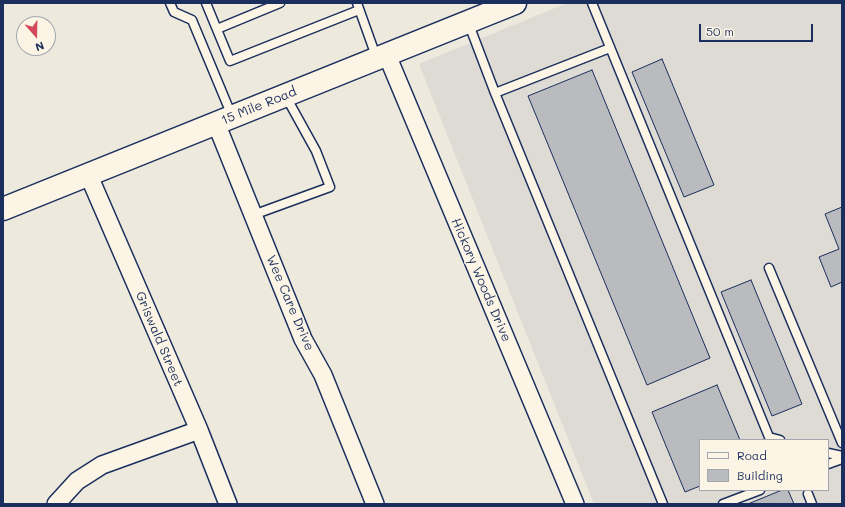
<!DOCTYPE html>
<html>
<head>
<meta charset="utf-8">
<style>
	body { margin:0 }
	#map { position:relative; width:845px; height:507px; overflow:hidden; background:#eee9dd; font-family:Mali,sans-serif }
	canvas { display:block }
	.frame { position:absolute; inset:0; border:4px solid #1b2f5e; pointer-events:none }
	.legend { position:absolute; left:699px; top:439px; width:130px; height:52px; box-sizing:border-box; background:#fcf5e5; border:1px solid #a2a6af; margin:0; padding:5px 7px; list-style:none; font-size:12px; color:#1b2f5e }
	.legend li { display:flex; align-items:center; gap:8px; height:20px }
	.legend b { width:20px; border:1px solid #a2a6af }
	.north { position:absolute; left:16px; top:16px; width:40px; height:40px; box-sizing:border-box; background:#fcf5e5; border:1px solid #a2a6af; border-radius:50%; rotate:160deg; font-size:11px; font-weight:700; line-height:16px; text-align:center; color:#1b2f5e }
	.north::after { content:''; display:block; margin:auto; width:14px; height:18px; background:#d1495b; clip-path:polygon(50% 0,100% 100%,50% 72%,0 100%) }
	.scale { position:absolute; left:699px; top:24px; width:114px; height:18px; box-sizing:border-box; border:2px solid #1b2f5e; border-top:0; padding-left:5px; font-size:12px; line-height:14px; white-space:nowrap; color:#1b2f5e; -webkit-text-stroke:3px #fcf5e5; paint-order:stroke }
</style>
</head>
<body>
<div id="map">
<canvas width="845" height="507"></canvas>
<div class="frame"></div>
<ul class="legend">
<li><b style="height:5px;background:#fcf5e5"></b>Road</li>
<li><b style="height:11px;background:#babbbe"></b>Building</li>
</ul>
<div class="north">N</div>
<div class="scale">50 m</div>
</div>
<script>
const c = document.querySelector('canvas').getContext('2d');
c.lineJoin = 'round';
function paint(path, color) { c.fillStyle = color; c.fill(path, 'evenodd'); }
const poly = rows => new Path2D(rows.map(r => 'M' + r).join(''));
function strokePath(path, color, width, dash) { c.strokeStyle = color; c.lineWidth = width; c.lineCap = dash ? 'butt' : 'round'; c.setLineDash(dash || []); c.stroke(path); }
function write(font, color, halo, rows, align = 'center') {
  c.font = font + ' Mali,sans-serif'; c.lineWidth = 3; c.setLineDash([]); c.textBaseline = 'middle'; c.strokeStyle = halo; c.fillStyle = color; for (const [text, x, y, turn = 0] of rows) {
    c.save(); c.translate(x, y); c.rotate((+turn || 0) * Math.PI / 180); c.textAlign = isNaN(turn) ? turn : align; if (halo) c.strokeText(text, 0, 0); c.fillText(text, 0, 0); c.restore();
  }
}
paint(poly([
	[567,3,842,3,842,504,594,504,419,64],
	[700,440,828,440,828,490,700,490]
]), '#dedbd4');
const building = poly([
	[662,59,714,185,684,197,632,72,662,59],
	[592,70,710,358,647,385,528,96,592,70],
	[842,207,842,282,831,287,819,257,839,249,825,214,842,207],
	[751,280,802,404,772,416,721,292,751,280],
	[717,385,740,440,700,440,700,486,685,492,652,412,717,385],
	[782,490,788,490,794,504,748,504,782,490]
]);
paint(building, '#babbbe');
strokePath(building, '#1b2f5e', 1);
const service = poly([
	[170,3,174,12,192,20,232,116],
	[206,3,230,61,359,10],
	[357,3,377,59],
	[592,3,769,437,780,440],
	[468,22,495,93,610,48],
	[217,29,280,3],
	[495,93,663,504],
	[253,215,330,187,316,151,285,95],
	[769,268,842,443],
	[828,453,842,456],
	[828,464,842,459],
	[808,494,812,504],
	[723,504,760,490]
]);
const minor = poly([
	[387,55,575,504],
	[216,123,303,339,323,375,375,504],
	[89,176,199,430,228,504],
	[56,504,77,481,102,465,199,430]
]);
const secondary = poly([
	[3,209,515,3]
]);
strokePath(service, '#1b2f5e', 11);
strokePath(minor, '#1b2f5e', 20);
strokePath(secondary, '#1b2f5e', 25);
strokePath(service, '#fcf5e5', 8);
strokePath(minor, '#fcf5e5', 17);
strokePath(secondary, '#fcf5e5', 22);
write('13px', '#1b2f5e', '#fcf5e5', [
	["15 Mile Road",259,106,-22],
	["Hickory Woods Drive",481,280,67],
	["Wee Care Drive",290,303,67],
	["Griswald Street",159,339,67]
]);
</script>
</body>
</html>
